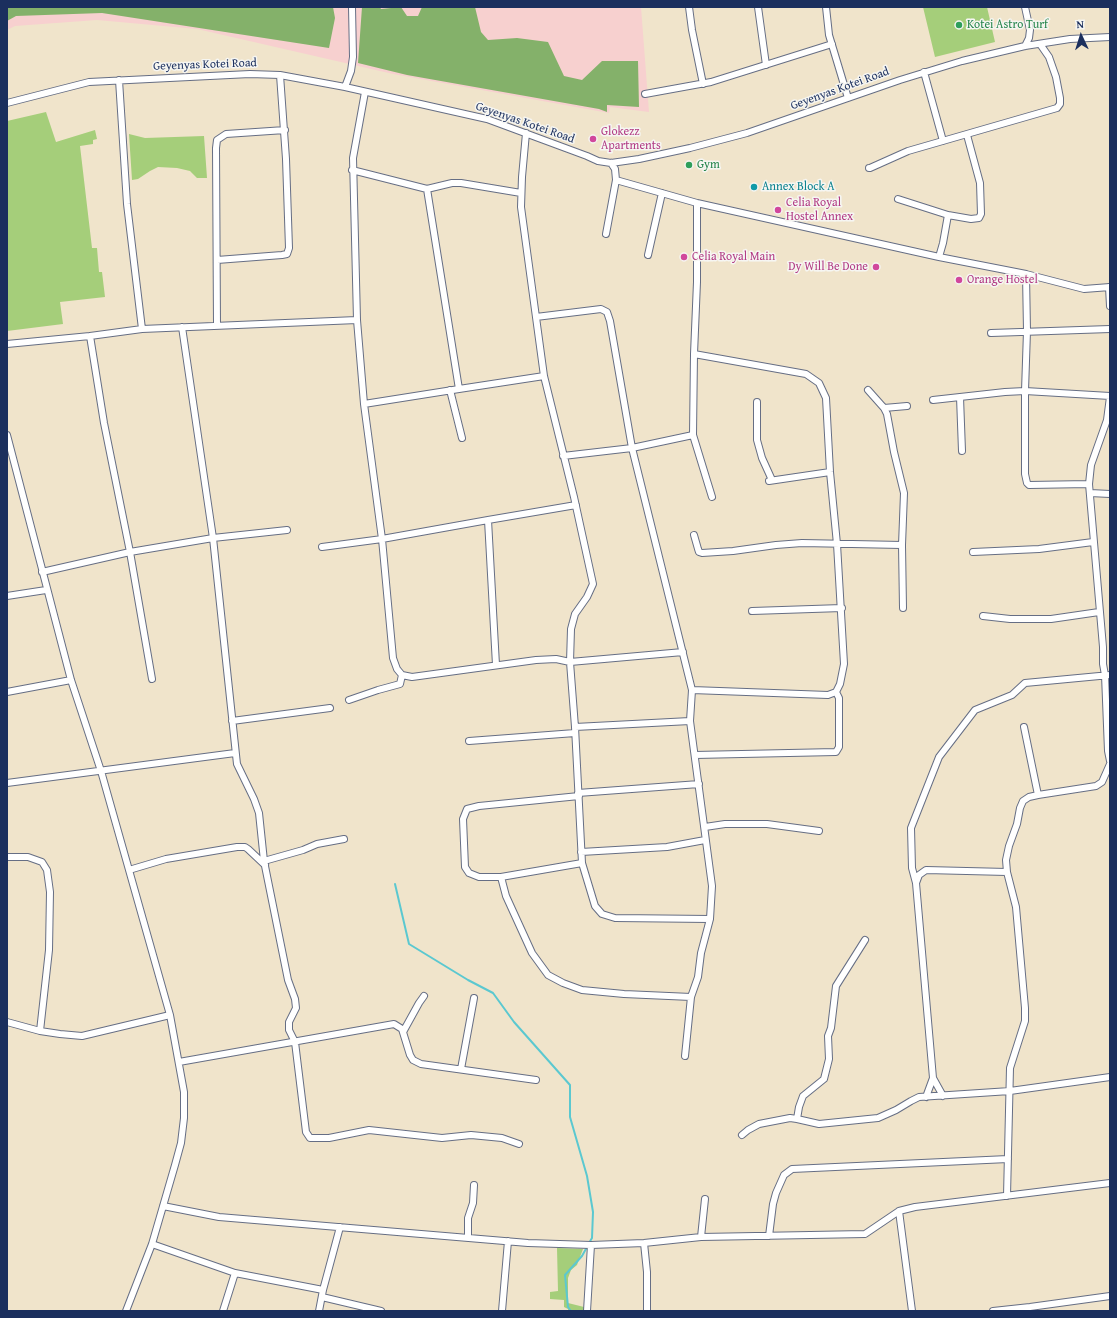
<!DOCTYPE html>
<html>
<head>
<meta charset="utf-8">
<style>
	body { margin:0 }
	#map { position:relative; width:1117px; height:1318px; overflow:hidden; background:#f0e4cb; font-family:"Gentium Book Plus",serif }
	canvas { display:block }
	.frame { position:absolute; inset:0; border:8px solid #1b2f5e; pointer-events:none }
	.north { position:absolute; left:1061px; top:16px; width:40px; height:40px; -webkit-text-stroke:3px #f6f6f2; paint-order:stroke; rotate:356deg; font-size:11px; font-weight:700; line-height:16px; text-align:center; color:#1b2f5e }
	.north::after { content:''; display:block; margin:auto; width:14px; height:18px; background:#1b2f5e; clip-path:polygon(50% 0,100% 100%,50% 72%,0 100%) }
</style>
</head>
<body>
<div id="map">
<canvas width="1117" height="1318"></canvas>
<div class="frame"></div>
<div class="north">N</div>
</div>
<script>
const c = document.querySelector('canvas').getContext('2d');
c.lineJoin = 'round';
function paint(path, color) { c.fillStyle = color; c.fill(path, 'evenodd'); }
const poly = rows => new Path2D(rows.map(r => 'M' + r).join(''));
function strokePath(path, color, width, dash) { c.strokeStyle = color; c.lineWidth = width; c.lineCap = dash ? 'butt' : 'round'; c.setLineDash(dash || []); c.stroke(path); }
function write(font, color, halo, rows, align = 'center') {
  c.font = font + ' "Gentium Book Plus",serif'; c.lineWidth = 3; c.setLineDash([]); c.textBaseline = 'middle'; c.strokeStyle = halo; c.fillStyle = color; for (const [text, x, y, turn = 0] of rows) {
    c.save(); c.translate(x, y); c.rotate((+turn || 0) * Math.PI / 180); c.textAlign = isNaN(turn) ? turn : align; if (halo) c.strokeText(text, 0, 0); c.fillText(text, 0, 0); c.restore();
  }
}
paint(poly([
	[7,7,641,7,649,112,610,107,609,113,393,74,197,29,97,20,15,26,7,30]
]), '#f7d0cf');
paint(poly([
	[923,7,987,7,995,42,935,57],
	[46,112,56,142,95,130,97,139,93,140,93,144,80,146,92,248,97,248,99,272,102,272,105,297,60,302,63,324,7,331,7,121],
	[129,134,145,138,204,136,207,178,197,178,190,171,177,168,158,167,150,171,138,179,132,180],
	[557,1248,583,1249,577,1265,571,1270,568,1278,568,1303,584,1307,584,1311,568,1311,568,1309,564,1307,564,1300,550,1299,550,1292,558,1291]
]), '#a5ce7a');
paint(poly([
	[7,7,333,7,335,18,329,48,102,13,16,16,7,21],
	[362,7,380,7,381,9,401,7,407,16,418,16,422,7,475,7,481,32,488,40,517,38,548,42,564,76,582,80,602,61,638,61,639,107,607,105,607,112,599,109,407,75,358,63]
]), '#84b16a');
strokePath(poly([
	[395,884,409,944,468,980,493,993,514,1022,570,1085,570,1117,587,1176,593,1212,592,1238,589,1243],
	[571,1311,568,1307,565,1275,582,1256,587,1247]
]), '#5bc8d0', 2);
const minor = poly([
	[689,7,692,30,703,84],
	[758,7,766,65],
	[826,7,829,35,848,98],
	[1025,7,1030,30,1029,38,1025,46],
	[924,72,943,141],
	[119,80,127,204,142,329],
	[345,87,351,71,353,57,352,7],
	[365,92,353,158,357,320,364,404,382,539,393,658,397,669,402,675,412,677,536,660,556,659,570,662,683,652],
	[645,94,711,82,832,44],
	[7,103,89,82,250,74,280,75,345,87,487,119,587,156,598,161,611,163,639,159,690,148,747,133,900,80,962,61,1025,46,1070,39,1110,37],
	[526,133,522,177,521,207,544,376,574,497,593,584,587,597,575,614,571,629,570,662,575,727,582,863,595,906,602,914,615,918,710,919],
	[869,168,870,168,908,151,1057,108,1060,104,1060,98,1056,77,1049,57,1040,44],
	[352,170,427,189,452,183,461,183,521,193],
	[616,180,697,203,939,257,1026,274,1084,289,1110,287],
	[427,189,459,389],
	[898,199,948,215,971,219,979,218,981,214,980,183,967,135],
	[697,203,697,282,694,354,693,435,712,497],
	[606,234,616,180,615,169,611,163],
	[648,255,662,193],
	[939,257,943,243,948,215],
	[217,260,282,255,287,254,289,248,286,159,280,75],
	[1026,274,1027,331,1025,391,1025,474,1027,483,1029,485,1089,484],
	[1109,287,1110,306],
	[217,326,216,148,217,140,226,134,285,130],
	[182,327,213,538,237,764,254,799,259,813,264,861,288,980,295,999,296,1008,289,1022,289,1030,295,1042,306,1132,310,1138,329,1138,369,1130,442,1138,471,1135,502,1138,519,1144],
	[991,333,1110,329],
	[90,336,104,423,130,552,152,679],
	[7,344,90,336,142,329,357,320],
	[450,390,462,438],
	[868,390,884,408,887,414,894,452,904,493,902,545,903,608],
	[960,397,962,451],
	[1110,397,1107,420,1091,465,1089,484,1103,647,1103,664,1105,675,1108,751,1110,761],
	[933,400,1005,392,1025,391,1110,396],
	[757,402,757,440,762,458,772,480],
	[364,404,459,389,544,376],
	[884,408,907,406],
	[7,435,71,680,101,771,170,1015,184,1092,184,1118,181,1143,175,1165,152,1244,126,1311],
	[563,456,632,448,693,435],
	[769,481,830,472],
	[1090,493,1110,494],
	[488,520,496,665],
	[694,535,698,549,699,552,702,553,733,551,776,545,802,543,902,545],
	[322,547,382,539,488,520,576,505],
	[973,552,1039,549,1093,542],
	[42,572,130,552,213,538,287,530],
	[7,596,46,590],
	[752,611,842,608],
	[983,616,1010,619,1051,619,1099,612],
	[692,690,828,695,836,692,840,684,844,664,837,544,830,472,826,398,819,383,806,374,694,354],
	[7,692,71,680],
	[349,700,378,690,400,684,402,675],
	[232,721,330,708],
	[575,727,690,721],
	[1024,727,1038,795],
	[469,741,575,733],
	[695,755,836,752,839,747,839,698,836,692],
	[7,783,235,753],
	[578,793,699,784],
	[579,796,479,806,467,809,463,819,465,867,469,873,479,877,501,877,582,863],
	[705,827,725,824,767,824,819,831],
	[581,852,667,847,705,840],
	[7,857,28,857,42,862,47,870,50,892,49,950,40,1031],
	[264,861,303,850,317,844,344,839],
	[129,870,166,859,237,847,245,847,248,849,265,865],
	[501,877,506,896,532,953,548,975,563,983,582,990,624,994,691,997,698,977,701,953,710,919,712,886,690,721,692,690,632,448,610,321,607,312,601,309,536,317],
	[916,883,912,868,911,828,939,757,975,710,1012,695,1025,683,1110,675],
	[7,1022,40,1031,60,1034,82,1036,170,1015],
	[403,1032,419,1003,424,996],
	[685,1056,691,997],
	[179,1062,394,1024,402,1029,410,1055,413,1060,421,1064,536,1080],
	[461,1069,474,998],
	[943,1096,933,1078,916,883,919,875,926,870,1007,872],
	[926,1097,933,1078],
	[797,1119,799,1107,803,1096,824,1079,829,1059,828,1036,831,1028,836,986,865,940],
	[742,1135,748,1130,759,1124,790,1118,797,1119,819,1124,878,1118,896,1110,911,1101,919,1097,1010,1091,1110,1077],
	[1007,1196,1010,1068,1025,1021,1025,1008,1016,907,1007,872,1006,860,1009,846,1017,824,1020,808,1023,801,1029,797,1038,795,1096,786,1102,782,1110,764],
	[163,1206,219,1217,528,1243,591,1245,644,1243,701,1237,865,1234,899,1211,915,1207,1110,1183],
	[899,1211,912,1311],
	[769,1236,773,1204,776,1193,784,1175,792,1169,1008,1159],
	[701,1237,705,1199],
	[468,1238,468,1218,473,1203,474,1185],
	[644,1243,647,1272,647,1311],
	[152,1244,235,1273,323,1290],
	[322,1297,381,1311],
	[223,1311,235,1273],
	[319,1311,323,1290,340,1227],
	[502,1311,508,1241],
	[587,1311,591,1245],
	[993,1311,1030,1307,1110,1296]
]);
strokePath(minor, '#666e84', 8);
strokePath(minor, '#fff', 6);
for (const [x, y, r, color] of [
	[959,25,4,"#2e9e5b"],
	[593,139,4,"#d1479c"],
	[689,165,4,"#2e9e5b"],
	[754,187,4,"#0f9aa8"],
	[778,210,4,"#d1479c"],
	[684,257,4,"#d1479c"],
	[876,267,4,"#d1479c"],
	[959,280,4,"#d1479c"]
]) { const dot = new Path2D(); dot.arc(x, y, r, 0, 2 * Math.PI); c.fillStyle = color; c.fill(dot); strokePath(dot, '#f6f6f2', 1.5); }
write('12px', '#27864d', '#f6f6f2', [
	["Kotei Astro Turf",967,25],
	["Gym",697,165]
], 'left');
write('12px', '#1b2f5e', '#f6f6f2', [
	["Geyenyas Kotei Road",205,65,-2],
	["Geyenyas Kotei Road",840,89,-20],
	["Geyenyas Kotei Road",525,123,19]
]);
write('12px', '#b23c85', '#f6f6f2', [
	["Glokezz",601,132],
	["Apartments",601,146],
	["Celia Royal",786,203],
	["Hostel Annex",786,217],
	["Celia Royal Main",692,257],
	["Dy Will Be Done",868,267,"right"],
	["Orange Hostel",967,280]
], 'left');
write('12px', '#0d838f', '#f6f6f2', [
	["Annex Block A",762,187]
], 'left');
</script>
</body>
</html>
